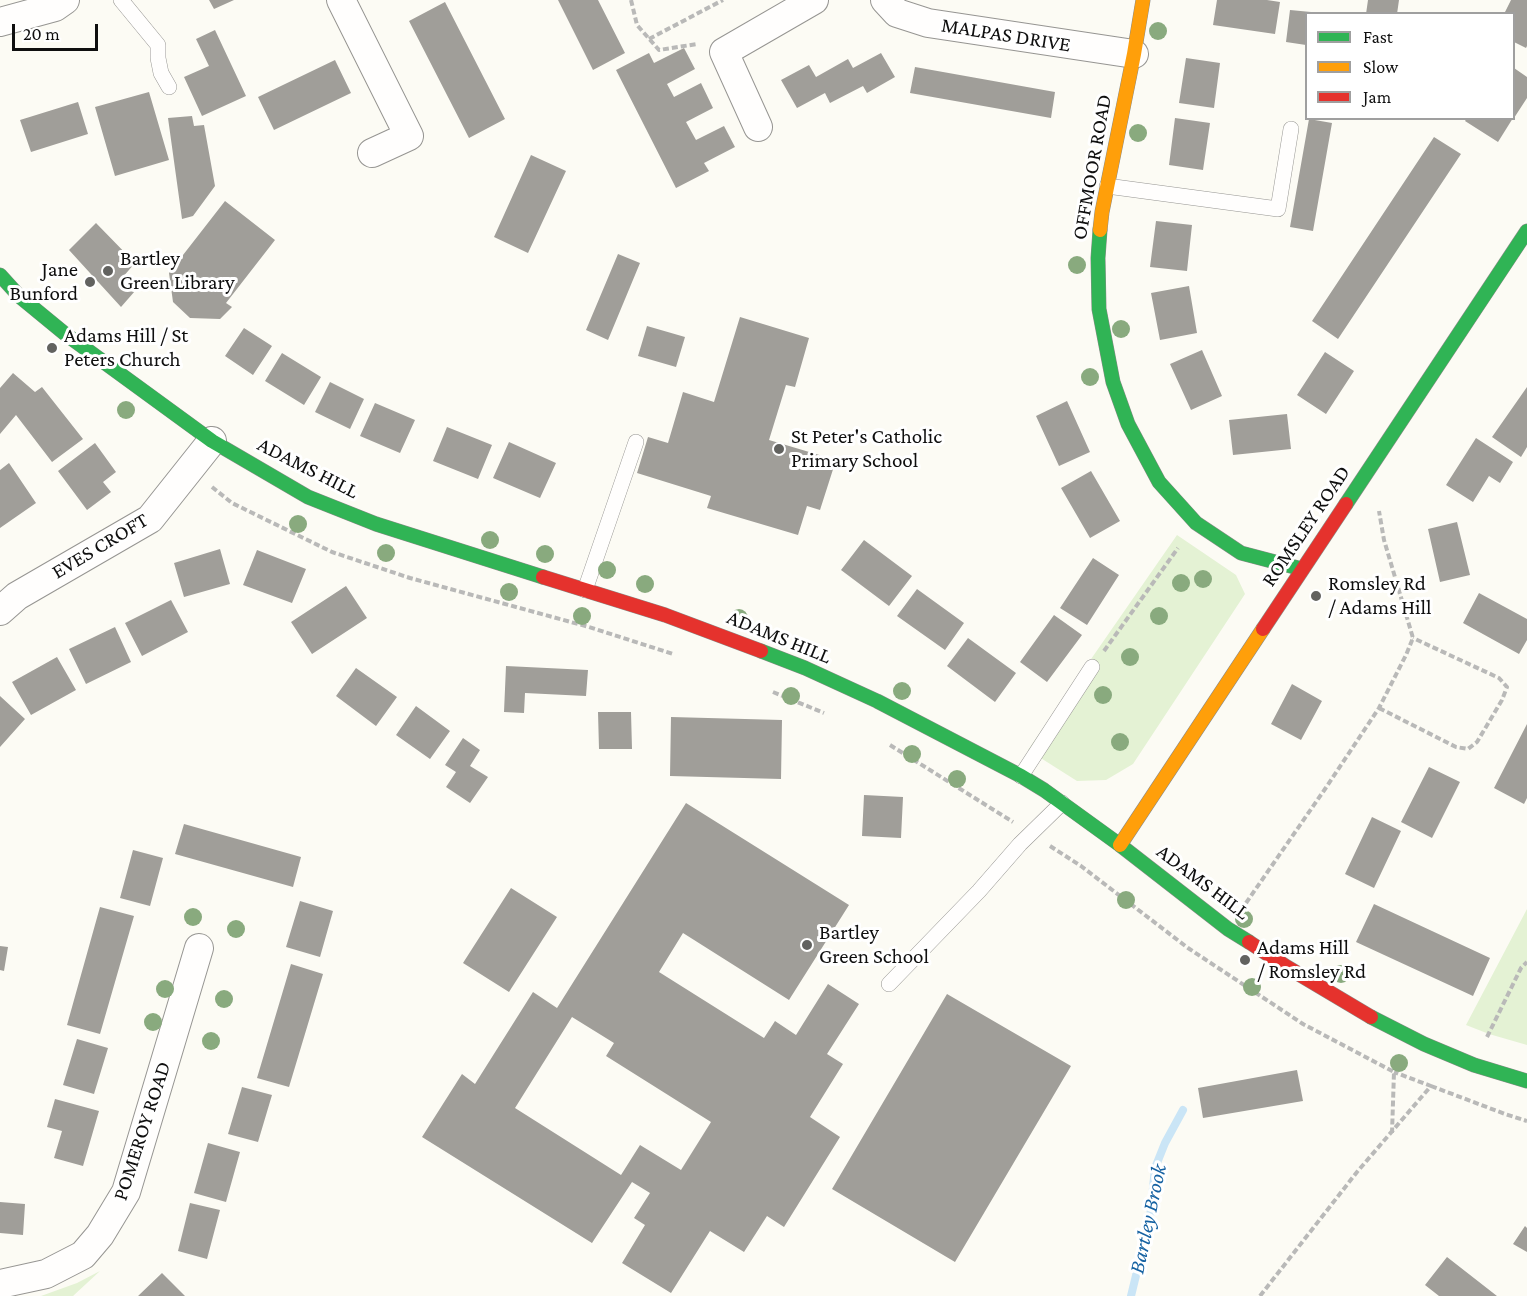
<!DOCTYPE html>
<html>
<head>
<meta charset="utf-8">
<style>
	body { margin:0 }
	#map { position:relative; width:1527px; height:1296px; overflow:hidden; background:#fcfbf4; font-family:"Crimson Pro",serif }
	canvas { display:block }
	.legend { position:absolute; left:1305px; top:12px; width:210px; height:108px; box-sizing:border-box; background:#fff; border:2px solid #9f9f9f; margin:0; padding:8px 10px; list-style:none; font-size:18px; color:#0f0f0f }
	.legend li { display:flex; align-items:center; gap:12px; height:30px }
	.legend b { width:30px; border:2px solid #9f9f9f }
	.scale { position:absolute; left:12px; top:24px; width:86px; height:27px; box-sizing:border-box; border:3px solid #0f0f0f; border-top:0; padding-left:8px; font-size:18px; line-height:21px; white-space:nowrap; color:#0f0f0f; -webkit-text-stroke:4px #fff; paint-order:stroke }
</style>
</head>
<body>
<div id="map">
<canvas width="1527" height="1296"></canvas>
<ul class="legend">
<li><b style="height:8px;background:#30b455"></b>Fast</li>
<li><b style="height:8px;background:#ff9f0a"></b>Slow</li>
<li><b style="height:8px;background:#e5322d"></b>Jam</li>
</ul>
<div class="scale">20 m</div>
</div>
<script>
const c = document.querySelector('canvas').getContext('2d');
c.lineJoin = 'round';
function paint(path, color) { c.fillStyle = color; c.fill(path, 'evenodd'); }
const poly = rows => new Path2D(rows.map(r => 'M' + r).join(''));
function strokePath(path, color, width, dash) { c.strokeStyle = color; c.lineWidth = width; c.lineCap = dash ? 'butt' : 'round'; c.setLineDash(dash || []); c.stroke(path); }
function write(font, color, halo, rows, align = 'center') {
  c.font = font + ' "Crimson Pro",serif'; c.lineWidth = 6; c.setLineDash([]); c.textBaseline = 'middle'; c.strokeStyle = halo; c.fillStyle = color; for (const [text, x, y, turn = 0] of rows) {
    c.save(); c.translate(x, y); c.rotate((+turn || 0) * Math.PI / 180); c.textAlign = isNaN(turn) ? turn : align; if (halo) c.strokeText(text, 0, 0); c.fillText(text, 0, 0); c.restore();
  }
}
paint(poly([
	[1177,535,1236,575,1245,594,1133,764,1106,780,1077,781,1028,750],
	[1527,909,1527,1045,1489,1034,1466,1025],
	[100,1271,73,1296,41,1296,77,1283]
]), '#e4f2d4');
strokePath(poly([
	[1131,1296,1150,1218,1155,1168,1165,1143,1183,1110]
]), '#cae5f6', 8);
paint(poly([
	[209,0,234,0,214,9],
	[558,0,598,0,625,53,593,70],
	[1217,0,1267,0,1280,2,1275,34,1213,25],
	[1368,0,1399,0,1397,14,1366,14],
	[1511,0,1527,0,1527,46,1526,48,1514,42,1514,14,1504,14],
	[445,2,505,119,469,138,409,21],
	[1290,10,1311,12,1311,14,1306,14,1306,45,1286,42],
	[215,30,246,96,202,116,184,77,209,66,196,39],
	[684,48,695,69,667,84,674,97,701,83,713,108,686,122,696,140,724,126,735,147,704,163,709,171,676,188,616,70,649,53,654,63],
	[881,53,895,77,867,93,863,86,830,103,825,93,797,108,781,80,809,65,816,77,848,59,853,68],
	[1186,58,1220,63,1214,108,1179,103],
	[335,60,351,93,274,130,258,97],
	[915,67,1055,92,1051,118,910,93],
	[1514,68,1527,77,1527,98,1514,118],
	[149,92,169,160,115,176,95,107],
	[78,102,88,134,31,152,20,120],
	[192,116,194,126,204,125,215,186,193,216,182,219,168,118],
	[1175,118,1210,123,1203,170,1169,165],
	[1467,118,1513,118,1498,142,1465,121],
	[1309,119,1332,123,1313,231,1290,227],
	[1434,137,1461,154,1338,339,1312,321],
	[531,155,566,171,528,253,494,237],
	[225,201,275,240,226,303,232,307,220,319,190,318,173,302,169,273],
	[1156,221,1192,225,1187,271,1150,267],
	[96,223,135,263,122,278,135,291,121,307,69,250],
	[618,254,640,263,608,340,586,330],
	[1189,286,1197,333,1160,340,1151,293],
	[740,317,809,338,795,387,786,385,769,440,836,460,820,510,807,506,798,535,707,508,711,496,637,473,648,437,668,443,683,392,714,402],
	[647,326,685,337,676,367,638,356],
	[244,328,272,346,253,375,225,356],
	[1202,350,1222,396,1191,410,1170,364],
	[1325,352,1354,371,1326,414,1297,395],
	[282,353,321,377,304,405,265,381],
	[13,373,35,392,42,387,83,439,52,462,16,415,0,434,0,388],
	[330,382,364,399,350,429,315,412],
	[1527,387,1527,447,1521,457,1492,437],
	[1067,401,1090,452,1059,466,1036,416],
	[375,403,415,420,400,453,360,436],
	[1287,414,1291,449,1233,455,1229,420],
	[447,427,492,445,478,479,433,461],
	[1476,438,1513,462,1500,483,1489,476,1473,502,1446,485],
	[509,442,556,463,540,498,493,478],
	[95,443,116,472,103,482,111,492,87,510,58,471],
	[9,463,36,503,0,528,0,470],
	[1091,471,1120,521,1090,538,1061,488],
	[1457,522,1470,575,1440,582,1428,529],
	[864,540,912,576,889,606,841,570],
	[220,549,230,584,184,597,174,563],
	[257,550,306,569,292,603,243,585],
	[1093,558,1119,575,1087,625,1060,608],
	[346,586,367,618,312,654,291,622],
	[917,589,964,623,945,650,897,616],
	[1479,593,1527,619,1527,640,1519,654,1463,623],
	[171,600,188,632,142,656,125,623],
	[1054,615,1082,635,1047,682,1020,662],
	[115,627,131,662,86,684,69,649],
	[968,638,1016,673,995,702,947,666],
	[57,657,76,690,31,715,12,682],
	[506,666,588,670,586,696,525,693,524,713,504,712],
	[356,668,397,697,376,726,336,696],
	[1292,684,1322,701,1301,740,1271,724],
	[0,696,25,719,0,747],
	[416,706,450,731,430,759,396,735],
	[598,712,631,712,632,749,599,749],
	[671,717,782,720,781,779,670,776],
	[1527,724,1527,798,1524,804,1494,788],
	[463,738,480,750,470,766,488,777,470,803,446,787,456,772,445,765],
	[1429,767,1460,782,1432,838,1401,822],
	[864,795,903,797,901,838,862,836],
	[686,803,849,905,789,1000,683,933,659,972,764,1038,775,1021,796,1035,828,984,859,1004,827,1054,843,1064,810,1117,840,1137,784,1227,767,1216,744,1252,710,1231,671,1293,622,1263,645,1225,634,1218,650,1193,632,1182,592,1243,422,1137,462,1074,475,1084,533,992,557,1008],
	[572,1017,614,1043,606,1056,711,1122,681,1170,640,1145,621,1175,515,1108],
	[1372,817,1401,831,1374,888,1345,874],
	[184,824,301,857,293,887,175,854],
	[133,850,163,858,150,906,120,898],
	[511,888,557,917,509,992,463,963],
	[300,901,333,911,320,957,286,947],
	[1374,904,1490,958,1473,996,1356,942],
	[100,907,134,916,100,1034,67,1025],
	[0,946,8,947,4,971,0,970],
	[291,964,323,974,289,1087,257,1078],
	[947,994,1071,1066,955,1262,832,1189],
	[77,1039,108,1048,94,1094,63,1085],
	[1297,1070,1303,1101,1203,1118,1198,1088],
	[242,1087,272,1095,258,1142,228,1134],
	[55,1099,99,1111,83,1166,54,1158,62,1131,47,1127],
	[208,1143,240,1152,226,1202,194,1193],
	[0,1202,25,1204,23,1235,0,1233],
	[190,1203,220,1210,207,1259,178,1251],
	[1525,1226,1527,1228,1527,1252,1513,1244],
	[1447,1257,1497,1296,1439,1296,1425,1285],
	[162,1273,185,1296,138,1296]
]), '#a09e99');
const lane = poly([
	[121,0,158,45,158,58,161,73,169,87],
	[1107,186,1278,209,1291,129],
	[585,590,636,442],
	[1021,776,1092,667],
	[889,984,979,891,1020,844,1062,803]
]);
const street = poly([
	[341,0,409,136,372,153],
	[885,0,897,13,928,23,1134,54],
	[0,22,55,7,65,0],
	[758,127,724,52,814,0],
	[0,611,17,596,150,519,212,441],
	[0,1284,46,1274,83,1255,100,1235,126,1192,199,948]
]);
const fast = poly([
	[1100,230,1098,258,1099,309,1113,382,1128,424,1159,482,1196,523,1241,553,1302,569],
	[0,275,19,296,64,333,212,441,308,497,376,524,543,577],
	[1346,504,1527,231],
	[761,651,805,668,877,701,1021,776,1044,790,1120,845,1228,929,1249,942],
	[1371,1017,1424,1044,1474,1065,1527,1081]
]);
const slow = poly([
	[1100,230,1102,212,1134,54,1143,0],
	[1120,845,1263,629]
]);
const jam = poly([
	[543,577,665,615,761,651],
	[1263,629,1346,504],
	[1249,942,1287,967,1371,1017]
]);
strokePath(lane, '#969592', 16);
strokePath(street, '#969592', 30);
strokePath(fast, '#8c8c89', 15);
strokePath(slow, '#8c8c89', 15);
strokePath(jam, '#8c8c89', 15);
strokePath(poly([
	[631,0,637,25,659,50,697,44],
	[649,39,723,0],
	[212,487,232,503,332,552,410,578,589,627,673,654],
	[1104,651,1178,548],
	[773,692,824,713],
	[1379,708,1456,747,1468,749,1477,742,1502,700,1507,687,1499,678,1413,638],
	[890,745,1013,822],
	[1050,846,1081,866,1188,948,1303,1024,1394,1072,1392,1133],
	[1246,903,1325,789,1379,708,1406,655,1413,638,1384,540,1379,511],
	[1487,1037,1521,968,1527,962],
	[1431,1086,1505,1114,1527,1121],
	[1260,1296,1357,1172,1431,1086,1394,1072]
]), '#b9b9b8', 4, [6, 3]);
strokePath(lane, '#fffefd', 15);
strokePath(street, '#fffefd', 28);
strokePath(fast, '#30b455', 14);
strokePath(slow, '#ff9f0a', 14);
strokePath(jam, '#e5322d', 14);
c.fillStyle = '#89aa7e';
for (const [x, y] of [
	[1158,31],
	[1138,133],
	[1077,265],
	[1121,329],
	[1090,377],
	[126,410],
	[298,524],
	[490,540],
	[386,553],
	[545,554],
	[607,570],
	[1203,579],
	[1181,583],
	[645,584],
	[509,592],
	[582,616],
	[1159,616],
	[739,618],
	[1130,657],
	[902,691],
	[1103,695],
	[791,696],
	[1120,742],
	[912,754],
	[957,779],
	[1126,900],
	[193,917],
	[1244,919],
	[236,929],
	[1341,974],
	[1252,987],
	[165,989],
	[224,999],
	[153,1022],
	[211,1041],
	[1399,1063]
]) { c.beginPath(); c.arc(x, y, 9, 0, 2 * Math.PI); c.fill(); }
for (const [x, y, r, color] of [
	[108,271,6,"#62625f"],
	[90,282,6,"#62625f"],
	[52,348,6,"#62625f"],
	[779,449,6,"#62625f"],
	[1316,596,6,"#62625f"],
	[807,945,6,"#62625f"],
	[1245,960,6,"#62625f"]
]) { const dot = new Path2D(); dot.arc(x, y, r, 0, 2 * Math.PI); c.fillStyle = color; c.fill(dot); strokePath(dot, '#fff', 2); }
write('21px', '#0f0f0f', '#fff', [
	["MALPAS DRIVE",1006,35,9],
	["OFFMOOR ROAD",1092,167,-80],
	["ADAMS HILL",308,468,27],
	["ROMSLEY ROAD",1306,526,-56],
	["EVES CROFT",100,546,-31],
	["ADAMS HILL",779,637,22],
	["ADAMS HILL",1203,882,37],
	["POMEROY ROAD",142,1131,-72]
]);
write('21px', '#0f0f0f', '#fff', [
	["Bartley",120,259],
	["Green Library",120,283],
	["Jane",78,270,"right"],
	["Bunford",78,294,"right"],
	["Adams Hill / St",64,336],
	["Peters Church",64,360],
	["St Peter's Catholic",791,437],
	["Primary School",791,461],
	["Romsley Rd",1328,584],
	["/ Adams Hill",1328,608],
	["Bartley",819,933],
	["Green School",819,957],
	["Adams Hill",1257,948],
	["/ Romsley Rd",1257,972]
], 'left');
write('italic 22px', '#1662a2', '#fff', [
	["Bartley Brook",1148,1219,-78]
]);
</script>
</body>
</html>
